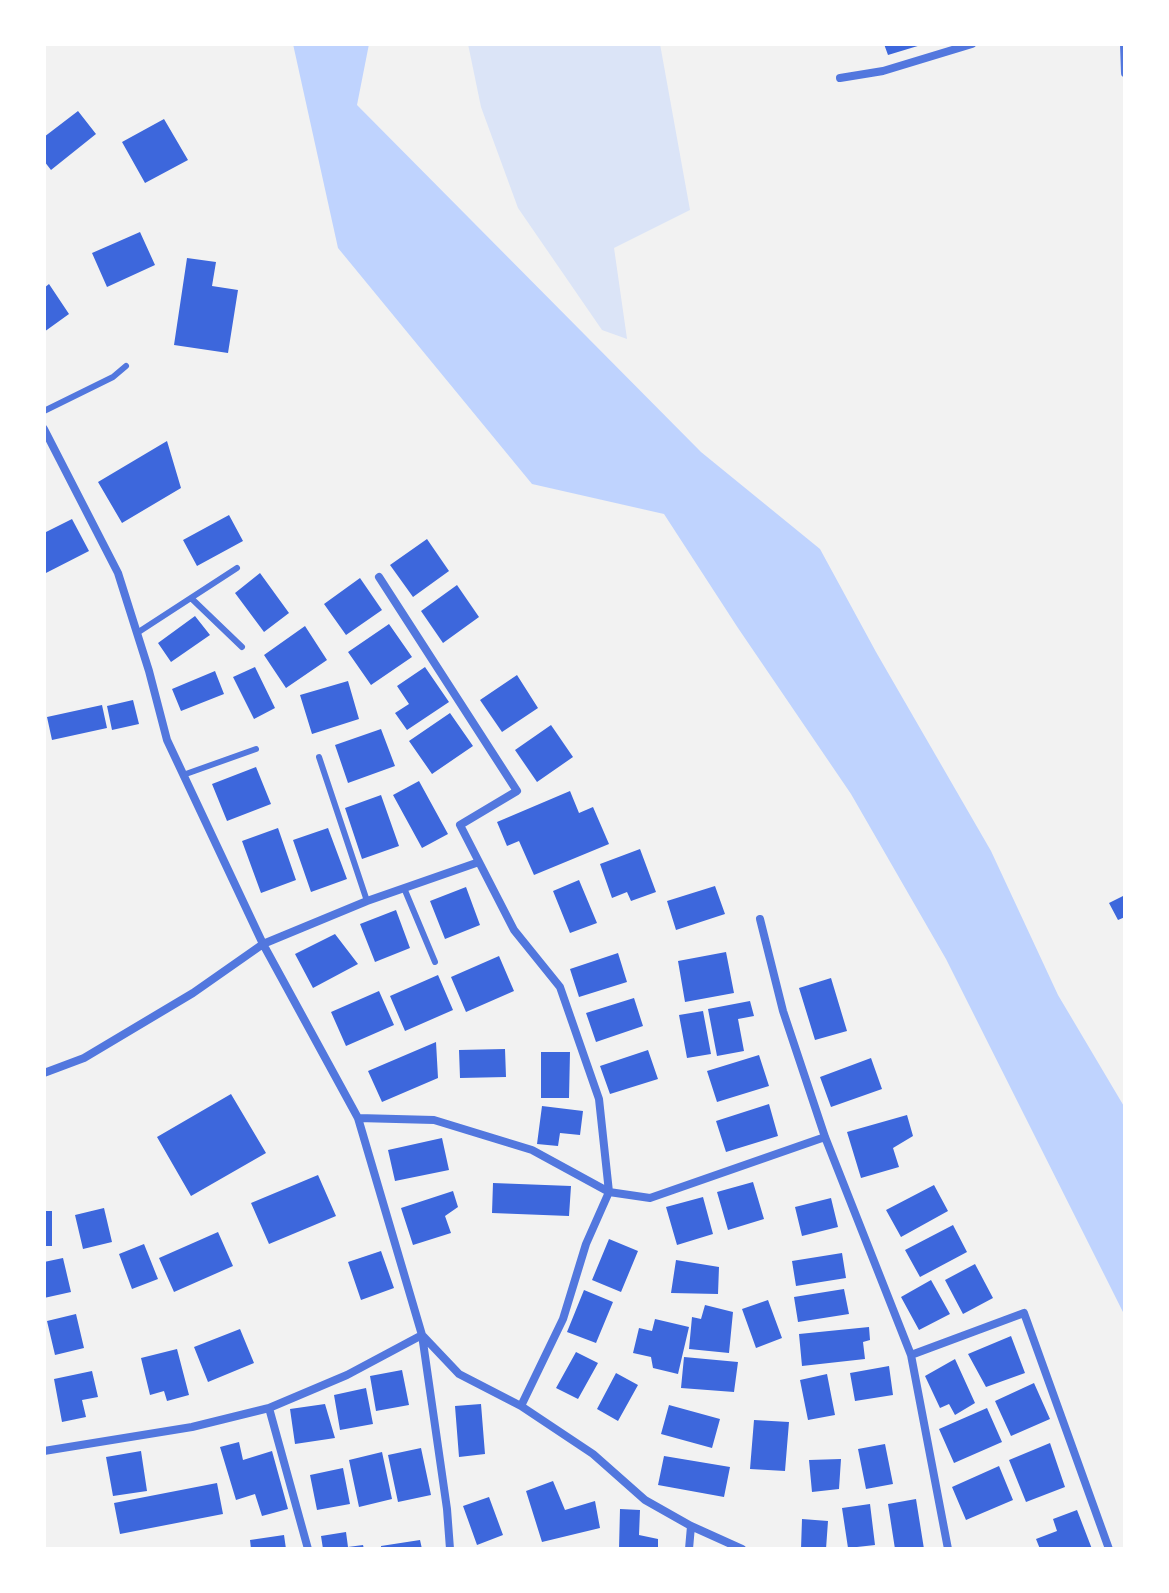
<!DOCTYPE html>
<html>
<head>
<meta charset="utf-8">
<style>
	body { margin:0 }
	#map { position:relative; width:1169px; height:1593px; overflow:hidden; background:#f2f2f2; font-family:Arial,sans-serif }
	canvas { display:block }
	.frame { position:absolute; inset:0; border:46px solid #fff; pointer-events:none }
</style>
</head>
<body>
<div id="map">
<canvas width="1169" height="1593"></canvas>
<div class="frame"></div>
</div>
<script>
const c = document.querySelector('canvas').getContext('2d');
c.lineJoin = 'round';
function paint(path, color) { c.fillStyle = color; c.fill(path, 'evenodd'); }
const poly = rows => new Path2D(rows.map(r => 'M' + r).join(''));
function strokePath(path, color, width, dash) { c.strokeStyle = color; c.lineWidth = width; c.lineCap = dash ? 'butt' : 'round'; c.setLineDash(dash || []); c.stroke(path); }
paint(poly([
	[468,44,660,44,690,210,614,248,627,339,602,330,518,208,481,107]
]), '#dbe4f7');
paint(poly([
	[293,44,369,44,357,105,701,452,820,549,876,652,991,851,1058,995,1125,1108,1125,1316,946,959,851,794,738,628,664,514,532,484,338,248]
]), '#bfd3fe');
paint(poly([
	[884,44,920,44,921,45,888,55],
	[78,111,96,134,51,170,44,161,44,137],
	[164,119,188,160,145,183,122,142],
	[140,232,155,265,107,287,92,253],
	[187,258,216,262,212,286,238,290,228,353,174,345],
	[49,284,69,314,44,332,44,288],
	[167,441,181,488,122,523,98,482],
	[229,515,243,541,197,566,183,540],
	[72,519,89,551,44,574,44,533],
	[427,539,449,571,413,597,390,565],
	[260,573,289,613,264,632,235,593],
	[360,578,382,610,346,635,324,604],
	[457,585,479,617,443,643,421,611],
	[195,616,210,635,171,662,158,643],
	[389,624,412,657,371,685,348,652],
	[305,626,327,660,286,688,264,655],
	[255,667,275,708,254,719,233,677],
	[425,667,449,702,407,730,395,713,409,704,397,686],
	[215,671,224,694,181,711,172,689],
	[517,675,538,708,502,732,480,700],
	[348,681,359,719,312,734,300,695],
	[133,700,139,724,112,730,107,706],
	[102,705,107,728,52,740,47,717],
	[450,713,473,746,432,774,409,741],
	[551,725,573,757,537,782,515,750],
	[381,729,395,766,348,783,335,745],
	[256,767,271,804,227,821,212,784],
	[419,781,448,834,422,848,393,795],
	[570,791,579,813,593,807,609,844,534,875,519,841,507,846,497,822],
	[381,795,399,846,362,859,345,808],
	[278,828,296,880,261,893,242,841],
	[328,828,347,879,311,892,293,840],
	[640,849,656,892,631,901,627,892,612,898,600,864],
	[579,880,597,923,570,933,553,891],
	[715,886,725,914,676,930,667,901],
	[466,887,480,925,445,939,430,901],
	[1125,895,1125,917,1118,920,1109,903],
	[396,910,410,948,375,962,360,924],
	[335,934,358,964,313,988,295,954],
	[726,952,734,993,685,1002,678,961],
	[618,953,627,982,579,997,570,969],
	[499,956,514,991,466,1012,451,977],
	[438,975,453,1010,405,1031,390,996],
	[831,978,847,1031,815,1040,799,988],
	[379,991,394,1025,346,1046,331,1012],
	[634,998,643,1026,596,1042,586,1013],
	[750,1001,754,1016,738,1019,744,1051,717,1056,708,1009],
	[703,1011,711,1054,687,1058,679,1015],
	[436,1042,438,1078,382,1102,368,1071],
	[505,1049,506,1077,460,1078,459,1050],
	[648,1050,658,1079,610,1094,600,1066],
	[541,1052,570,1052,569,1098,541,1098],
	[759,1055,769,1086,717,1102,707,1071],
	[871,1058,882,1089,831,1107,820,1077],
	[231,1094,266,1153,191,1196,157,1137],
	[769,1104,778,1136,726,1152,716,1121],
	[542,1106,583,1111,580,1135,560,1133,558,1146,537,1144],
	[907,1115,913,1136,893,1148,899,1167,861,1178,847,1132],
	[442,1138,449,1170,395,1181,388,1150],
	[318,1175,336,1216,269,1244,251,1203],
	[753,1182,764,1219,728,1230,717,1192],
	[493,1183,571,1186,569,1216,492,1213],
	[934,1185,948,1211,901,1237,886,1210],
	[453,1191,458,1207,445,1216,451,1233,413,1245,401,1208],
	[703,1197,713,1234,677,1245,666,1207],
	[831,1198,838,1227,802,1236,795,1207],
	[104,1208,112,1242,83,1249,75,1215],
	[44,1211,52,1211,52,1246,44,1246],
	[953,1225,967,1252,920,1277,905,1250],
	[218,1232,233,1266,174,1292,159,1258],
	[609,1239,638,1251,621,1292,592,1280],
	[144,1244,158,1279,132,1289,119,1254],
	[381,1251,394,1288,361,1300,348,1262],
	[842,1253,846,1278,796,1286,792,1261],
	[63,1258,71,1292,44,1298,44,1262],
	[676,1260,719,1267,718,1294,671,1293],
	[975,1264,993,1298,963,1314,945,1280],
	[931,1280,950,1314,919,1330,901,1297],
	[844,1289,849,1314,798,1322,794,1297],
	[584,1290,613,1302,596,1343,567,1332],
	[768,1300,782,1338,756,1348,742,1309],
	[705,1305,733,1312,729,1353,689,1349,692,1317,701,1319],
	[76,1314,84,1348,55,1355,47,1321],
	[655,1319,689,1327,678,1374,653,1368,651,1357,633,1353,639,1328,652,1331],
	[869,1327,870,1340,863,1342,865,1359,802,1366,799,1334],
	[240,1329,254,1363,208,1382,194,1347],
	[1011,1336,1025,1373,986,1387,968,1354],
	[177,1349,189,1395,167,1401,164,1391,150,1395,141,1358],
	[576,1352,598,1363,578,1399,556,1388],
	[684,1357,738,1362,734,1392,681,1388],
	[955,1359,975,1403,955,1415,949,1404,940,1408,925,1376],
	[889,1366,893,1395,855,1401,850,1373],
	[402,1370,409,1405,376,1411,370,1376],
	[92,1371,98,1397,82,1400,86,1417,62,1422,54,1379],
	[616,1373,638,1385,618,1421,597,1409],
	[827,1374,835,1415,808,1420,800,1380],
	[1034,1383,1050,1419,1011,1436,995,1401],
	[366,1388,373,1424,340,1430,334,1395],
	[325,1404,335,1438,295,1444,290,1409],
	[481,1404,485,1454,459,1457,455,1406],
	[669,1405,720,1419,712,1448,661,1434],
	[987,1408,1002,1442,954,1463,939,1429],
	[754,1420,789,1422,785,1471,750,1469],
	[239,1442,243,1460,272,1451,288,1509,262,1516,255,1494,236,1500,220,1447],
	[1050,1443,1065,1487,1026,1502,1009,1460],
	[885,1444,893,1484,866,1489,858,1449],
	[421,1448,431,1495,398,1502,388,1455],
	[141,1451,147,1491,113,1496,106,1457],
	[382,1452,392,1499,359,1507,349,1460],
	[664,1456,730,1467,724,1497,658,1485],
	[841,1459,839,1489,812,1492,809,1460],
	[999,1466,1013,1500,966,1520,952,1487],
	[343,1468,350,1504,317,1510,310,1475],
	[553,1481,565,1510,595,1501,600,1528,542,1542,526,1491],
	[217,1483,223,1514,120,1534,114,1503],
	[489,1497,503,1535,477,1545,463,1506],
	[916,1499,924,1549,895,1549,888,1504],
	[870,1504,875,1545,848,1548,842,1508],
	[620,1509,640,1510,639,1535,658,1539,658,1549,619,1549],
	[1077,1510,1092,1549,1040,1549,1036,1539,1057,1531,1053,1519],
	[802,1519,828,1521,826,1549,801,1549],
	[346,1532,348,1547,363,1545,364,1549,323,1549,321,1536],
	[284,1535,286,1549,251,1549,250,1540],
	[420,1540,422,1549,381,1549,381,1546]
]), '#3d67dc');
strokePath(poly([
	[44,411,113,377,126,366],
	[191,598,242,647],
	[137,633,237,568],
	[319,757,367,901],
	[183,775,256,749],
	[404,888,435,962]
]), '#5277de', 6);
strokePath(poly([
	[1124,44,1125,73],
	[840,78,883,71,972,44],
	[44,429,118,573,149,671,167,740,263,944,358,1118,422,1335,459,1374,521,1406,593,1454,645,1500,691,1526,742,1549],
	[379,577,517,791,460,825,514,930,560,987,599,1099,609,1192,586,1244,563,1319,521,1406],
	[760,919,783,1011,825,1137,911,1355,948,1549],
	[44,1073,84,1058,193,993,263,944,367,901,479,862],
	[358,1118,434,1120,532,1150,609,1192,650,1198,825,1137],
	[911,1355,1024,1313,1109,1549],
	[269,1408,308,1549],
	[44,1451,192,1427,269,1408,347,1375,422,1335,447,1509,450,1549],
	[689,1549,691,1526]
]), '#5277de', 8);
</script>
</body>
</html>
